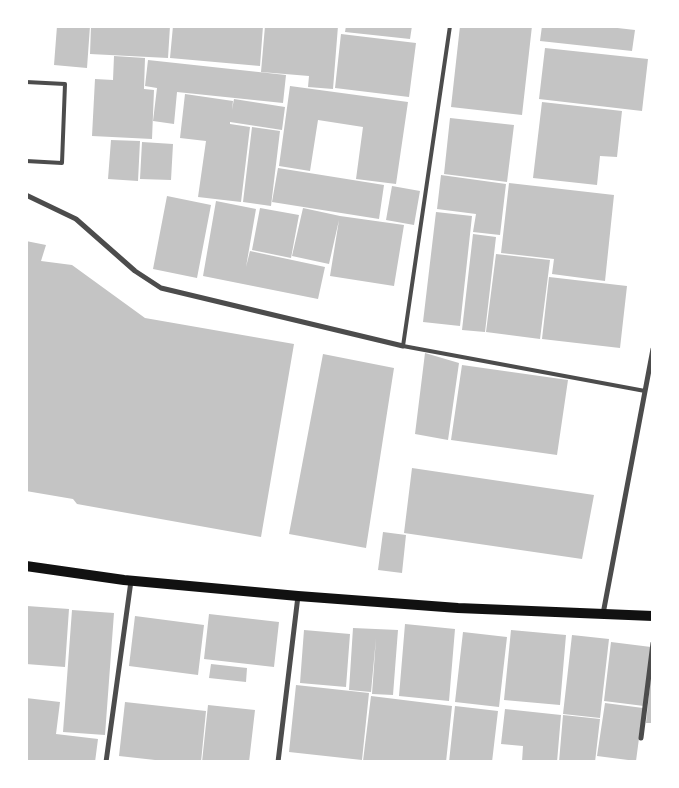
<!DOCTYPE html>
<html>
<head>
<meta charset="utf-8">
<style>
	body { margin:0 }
	#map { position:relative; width:679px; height:788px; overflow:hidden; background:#fff; font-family:Barlow,sans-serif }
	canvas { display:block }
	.frame { position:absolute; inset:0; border:28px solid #fff; pointer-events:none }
</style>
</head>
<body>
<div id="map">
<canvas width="679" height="788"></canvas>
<div class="frame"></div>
</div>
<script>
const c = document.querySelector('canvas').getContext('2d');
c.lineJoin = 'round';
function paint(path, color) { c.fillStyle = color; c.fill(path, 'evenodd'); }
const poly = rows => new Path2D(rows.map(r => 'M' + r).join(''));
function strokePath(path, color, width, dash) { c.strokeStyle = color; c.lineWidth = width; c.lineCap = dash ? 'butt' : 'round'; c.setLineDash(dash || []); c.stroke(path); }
paint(poly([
	[57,26,90,26,87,68,54,65],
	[91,26,170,26,168,58,90,54],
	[173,26,263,26,260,66,170,58],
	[265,26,338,26,333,89,308,87,309,76,261,72],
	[346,26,412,26,410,39,345,32],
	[460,26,532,26,522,115,451,107],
	[542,26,600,26,635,30,632,51,540,41],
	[341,34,416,43,409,97,335,88],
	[545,48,648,59,642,111,539,99],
	[114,56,145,58,144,89,154,90,152,139,92,136,95,79,113,80],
	[148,60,286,75,283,103,177,92,174,124,153,121,157,88,145,86],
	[290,86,408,102,396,184,356,179,363,127,318,120,310,171,279,166],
	[185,94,233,101,232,110,234,99,285,107,282,130,230,122,230,124,250,127,241,202,198,197,206,141,180,138],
	[542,102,622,111,617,157,600,156,597,185,533,178],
	[450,118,514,125,507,182,444,174],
	[252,127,280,131,271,206,243,202],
	[111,140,140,141,138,181,108,179],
	[142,142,173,144,171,180,140,179],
	[278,168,384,185,379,219,272,202],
	[441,175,506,184,500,235,473,232,476,214,437,209],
	[509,183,614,195,605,281,552,274,554,259,501,253],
	[392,186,420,191,414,225,386,220],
	[167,196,211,205,197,278,153,269],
	[216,201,256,209,246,267,250,251,325,267,318,299,203,276],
	[260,208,299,215,291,258,252,250],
	[303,208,340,216,404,225,394,286,330,276,339,220,329,264,292,256],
	[436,212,472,216,460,326,423,322],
	[473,234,496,237,485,332,462,330],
	[26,241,46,245,41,261,72,265,145,318,294,344,261,537,77,504,73,499,26,491],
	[496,254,550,260,540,339,486,332],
	[549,277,627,286,620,348,542,339],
	[425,353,459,363,448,440,415,434],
	[323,354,394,368,366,548,289,534],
	[462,365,568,380,557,455,451,440],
	[412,468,594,495,582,559,404,533],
	[383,532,406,535,402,573,378,570],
	[27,606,69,609,65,667,26,664],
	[72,610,114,613,105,735,63,732],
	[209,614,279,622,274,667,204,659],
	[135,616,204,625,198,675,129,666],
	[405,624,455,629,449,701,399,696],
	[353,628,398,630,393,695,372,694,376,638,371,692,349,690],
	[304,630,350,634,346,687,300,683],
	[511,630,566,635,560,705,504,700],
	[463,632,507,637,499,707,455,702],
	[572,635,609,639,600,718,563,714],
	[611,642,651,647,644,706,604,701],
	[211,664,247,668,246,682,209,678],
	[651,674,653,674,653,723,646,723],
	[296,685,369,693,362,760,289,752],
	[371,696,452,706,446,762,363,761],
	[26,698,60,702,56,734,98,739,95,762,26,762],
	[125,702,206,711,201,762,173,762,119,756],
	[605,703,643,708,636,761,597,756],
	[208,705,255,710,249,762,202,762],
	[455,706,498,711,492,762,449,762],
	[505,709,561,715,557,762,522,762,523,746,501,744],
	[563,715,600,719,595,762,559,762]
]), '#c4c4c4');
strokePath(poly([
	[450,26,403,346,645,391],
	[26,82,65,84,62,163,26,161]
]), '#4c4c4c', 4);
strokePath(poly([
	[26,195,76,219,135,271,161,288,403,346],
	[603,614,653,349],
	[641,738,653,643],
	[106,762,131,581],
	[278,762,298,596]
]), '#4c4c4c', 5);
strokePath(poly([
	[26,566,124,580,298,596,458,608,653,616]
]), '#111', 10);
</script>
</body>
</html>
